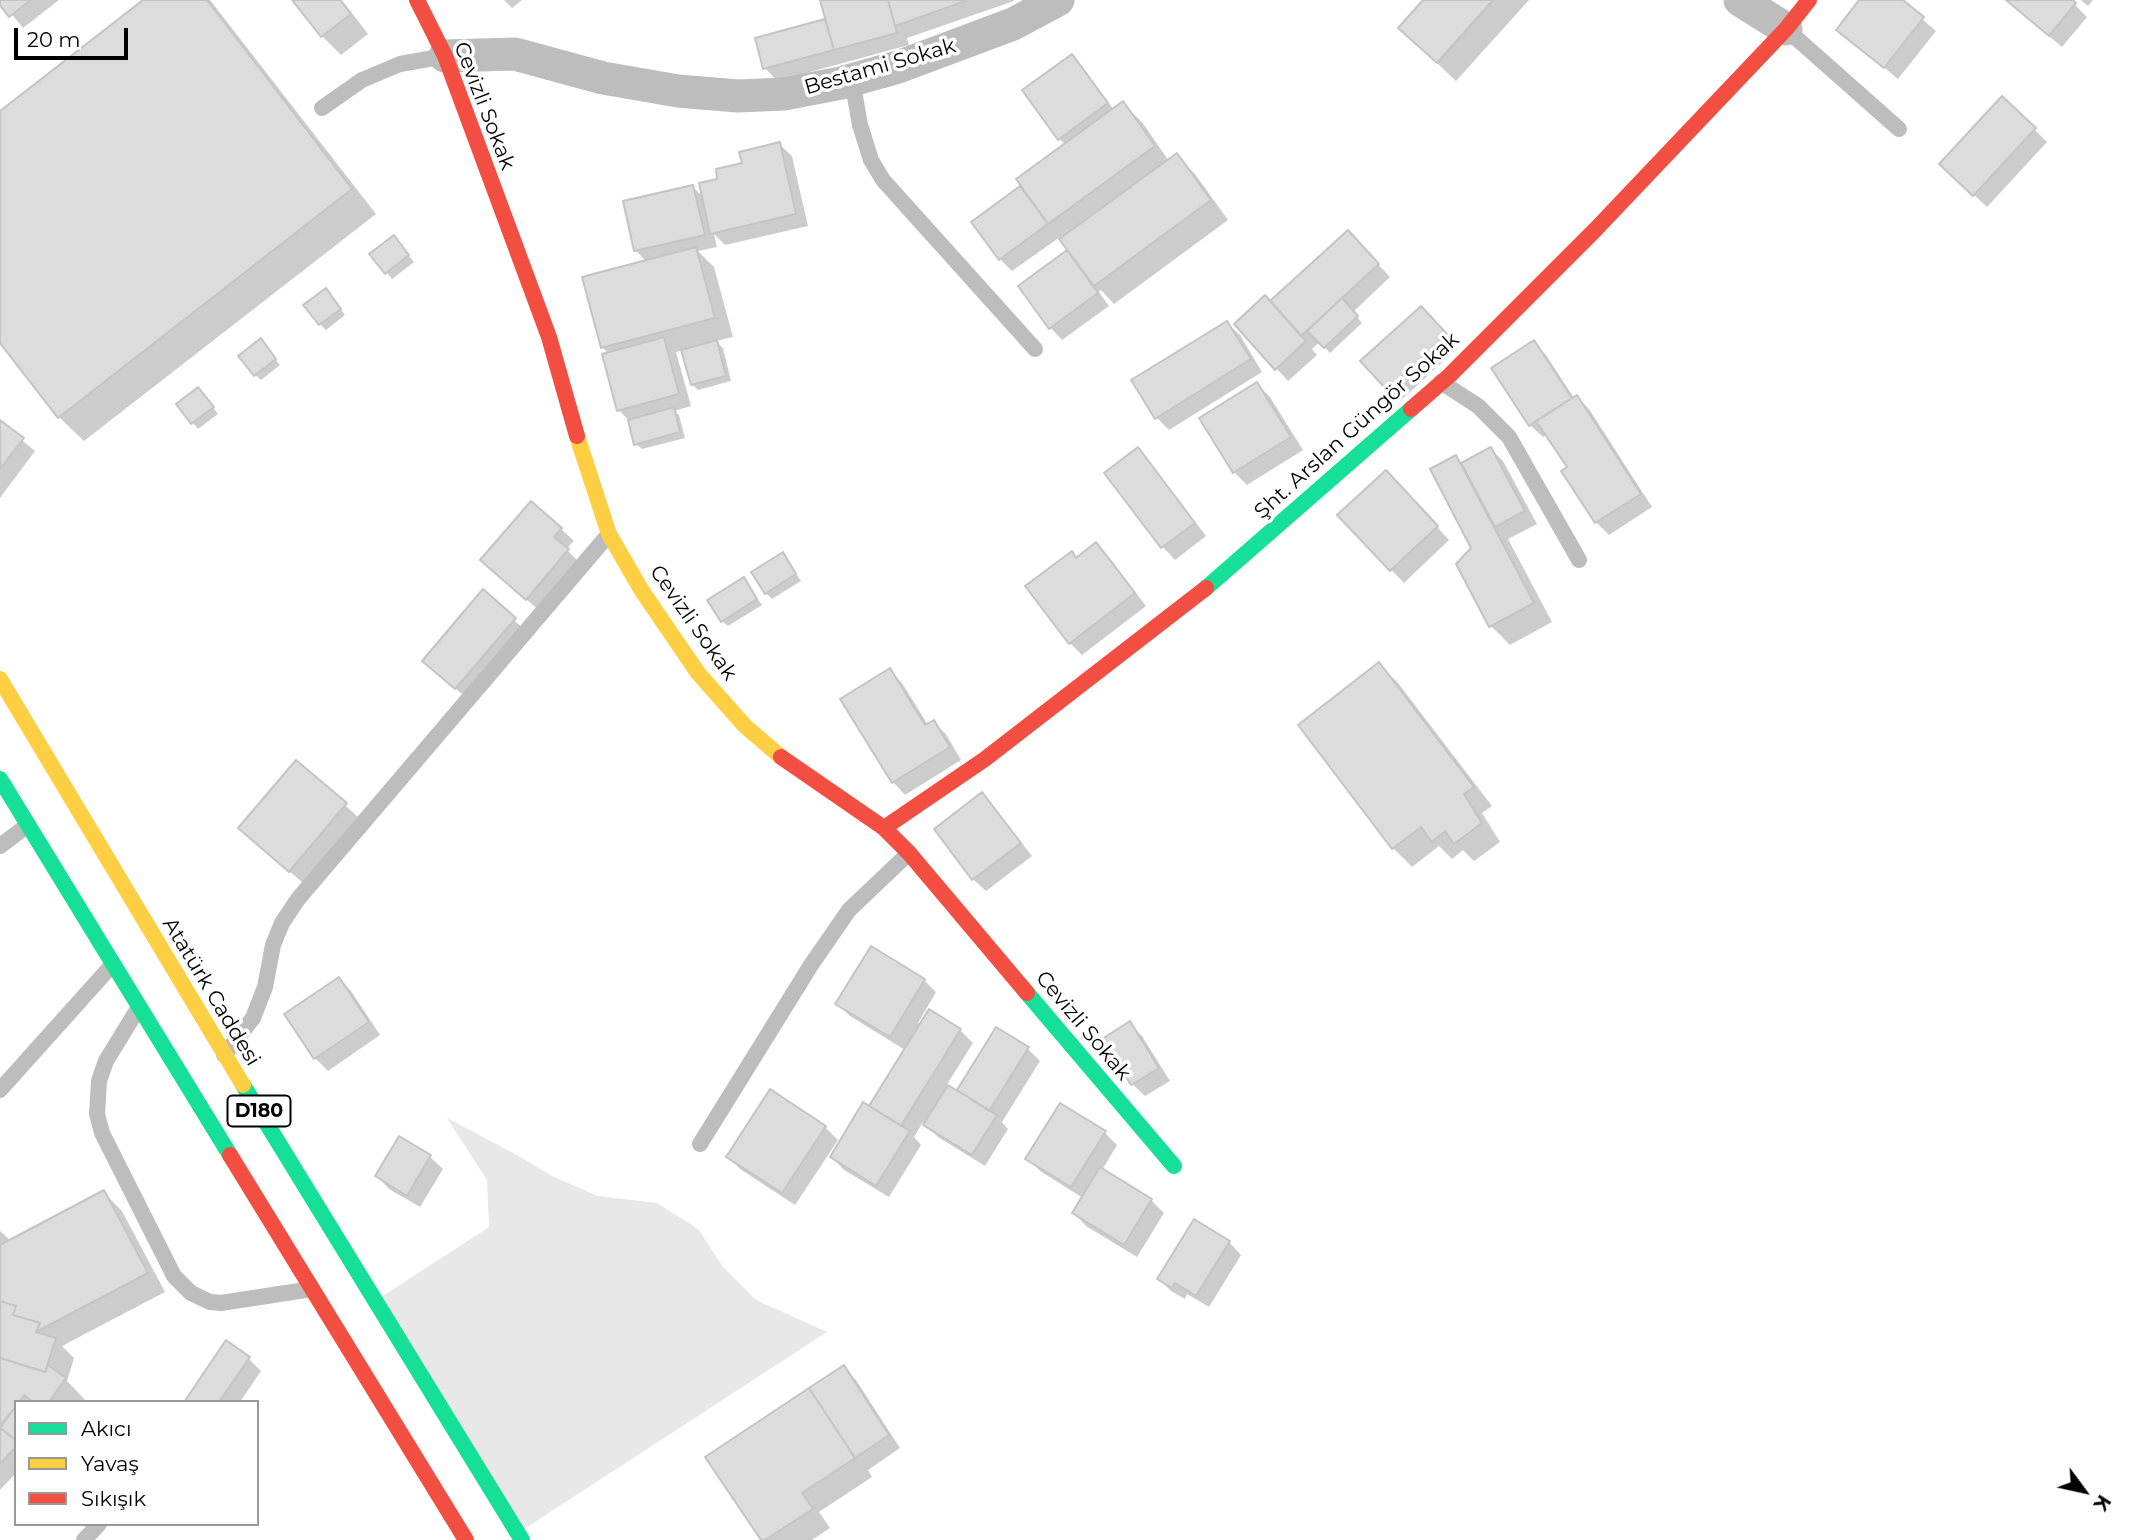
<!DOCTYPE html>
<html>
<head>
<meta charset="utf-8">
<style>
	body { margin:0 }
	#map { position:relative; width:2133px; height:1540px; overflow:hidden; background:#fff; font-family:Montserrat,sans-serif }
	canvas { display:block }
	.legend { position:absolute; left:14px; top:1400px; width:245px; height:126px; box-sizing:border-box; background:#fff; border:2px solid #999; margin:0; padding:9px 12px; list-style:none; font-size:21px; color:#000 }
	.legend li { display:flex; align-items:center; gap:14px; height:35px }
	.legend b { width:35px; border:2px solid #999 }
	.north { position:absolute; left:2049px; top:1456px; width:70px; height:70px; -webkit-text-stroke:5px #fff; paint-order:stroke; rotate:123deg; font-size:19px; font-weight:700; line-height:28px; text-align:center; color:#000 }
	.north::after { content:''; display:block; margin:auto; width:24px; height:32px; background:#000; clip-path:polygon(50% 0,100% 100%,50% 72%,0 100%) }
	.scale { position:absolute; left:14px; top:28px; width:114px; height:32px; box-sizing:border-box; border:4px solid #000; border-top:0; padding-left:9px; font-size:21px; line-height:24px; white-space:nowrap; color:#000; -webkit-text-stroke:5px #fff; paint-order:stroke }
</style>
</head>
<body>
<div id="map">
<canvas width="2133" height="1540"></canvas>
<ul class="legend">
<li><b style="height:9px;background:#16e098"></b>Akıcı</li>
<li><b style="height:9px;background:#ffcf43"></b>Yavaş</li>
<li><b style="height:9px;background:#f24e42"></b>Sıkışık</li>
</ul>
<div class="north">K</div>
<div class="scale">20 m</div>
</div>
<script>
const c = document.querySelector('canvas').getContext('2d');
c.lineJoin = 'round';
function paint(path, color) { c.fillStyle = color; c.fill(path, 'evenodd'); }
const poly = rows => new Path2D(rows.map(r => 'M' + r).join(''));
function strokePath(path, color, width, dash) { c.strokeStyle = color; c.lineWidth = width; c.lineCap = dash ? 'butt' : 'round'; c.setLineDash(dash || []); c.stroke(path); }
function write(font, color, halo, rows, align = 'center') {
  c.font = font + ' Montserrat,sans-serif'; c.lineWidth = 7; c.setLineDash([]); c.textBaseline = 'middle'; c.strokeStyle = halo; c.fillStyle = color; for (const [text, x, y, turn = 0] of rows) {
    c.save(); c.translate(x, y); c.rotate((+turn || 0) * Math.PI / 180); c.textAlign = isNaN(turn) ? turn : align; if (halo) c.strokeText(text, 0, 0); c.fillText(text, 0, 0); c.restore();
  }
}
paint(poly([
	[447,1118,517,1155,552,1176,598,1196,657,1203,698,1229,723,1267,756,1300,827,1332,518,1533,375,1301,489,1227,487,1180]
]), '#e8e8e8');
paint(poly([
	[0,0,59,0,23,28],
	[146,0,210,0,376,214,84,441,59,417,0,340,0,113],
	[294,0,342,0,368,34,341,55,322,36],
	[504,0,522,0,512,8],
	[822,0,1013,0,1014,1,907,38,909,45,777,81,765,68,757,39,827,20],
	[1425,0,1529,0,1456,81,1400,28],
	[1862,0,1900,0,1936,31,1898,79,1838,29],
	[2006,0,2070,0,2087,17,2062,47],
	[2081,0,2093,0,2088,6],
	[1072,56,1084,69,1114,110,1123,104,1142,122,1169,161,1177,156,1195,174,1228,220,1114,304,1101,290,1099,292,1109,306,1062,340,1050,327,1020,286,1070,250,1060,237,1012,271,1000,259,1020,188,1026,194,1028,192,1066,145,1059,139],
	[2002,98,2047,142,1987,207,1954,176],
	[779,144,792,156,808,226,725,245,714,234,717,247,698,251,714,267,733,337,716,341,723,348,731,381,698,390,692,384,683,350,676,352,691,406,674,411,679,415,685,438,642,449,636,444,630,422,619,410,609,354,602,347,647,262,635,250,693,187,704,198,719,180],
	[399,243,414,262,392,279,372,254],
	[1360,245,1390,277,1353,312,1362,323,1330,353,1320,342,1312,349,1317,355,1288,381,1276,368,1270,303],
	[331,296,345,315,326,330,320,324],
	[1433,321,1458,348,1400,401,1388,389],
	[1227,323,1240,335,1262,372,1169,430,1157,418],
	[1534,343,1546,355,1574,398,1577,397,1589,409,1652,507,1609,535,1596,522,1563,472,1569,468,1547,434,1543,437,1530,425],
	[266,347,280,365,261,380,255,375],
	[1257,384,1270,397,1303,450,1247,485,1234,472],
	[204,395,218,414,198,429,178,404],
	[0,422,35,451,0,498],
	[1491,449,1503,461,1537,524,1508,539,1552,622,1510,645,1491,626,1456,458,1462,464],
	[1137,450,1150,462,1206,536,1175,560,1163,547,1107,473],
	[1398,485,1449,540,1404,583,1340,515],
	[561,529,574,541,566,549,580,563,540,611,494,572],
	[1096,545,1109,557,1146,606,1082,655,1070,643,1077,559],
	[783,555,801,581,772,599,766,593],
	[743,579,762,605,728,626,722,621],
	[483,592,527,632,469,700,437,673],
	[1379,664,1398,683,1492,806,1482,813,1500,842,1474,861,1463,850,1452,859,1439,846,1412,867,1393,848,1300,725],
	[890,670,902,683,928,725,933,722,946,734,961,760,905,795,893,782],
	[297,762,358,817,303,883,253,840],
	[982,794,994,807,1032,856,986,891,973,879],
	[339,979,351,991,380,1035,328,1071,315,1058,286,1015],
	[924,980,936,992,918,1023,921,1024,929,1011,960,1030,973,1043,946,1086,957,1093,996,1029,1027,1048,1040,1061,1002,1122,1008,1129,985,1166,938,1137,923,1122,914,1137,921,1145,889,1197,844,1170,832,1157,870,1109,905,1050,850,1016,838,1004],
	[1130,1024,1142,1036,1170,1081,1145,1096,1132,1084],
	[1061,1106,1105,1133,1117,1145,1102,1170,1151,1200,1164,1213,1137,1257,1086,1226,1074,1213,1083,1198,1040,1171,1028,1159],
	[825,1127,838,1140,795,1205,740,1169,728,1157],
	[400,1138,430,1157,443,1169,420,1207,389,1189,377,1176],
	[103,1192,122,1211,165,1292,62,1346,74,1358,67,1381,87,1402,16,1402,16,1473,0,1490,0,1231,11,1241],
	[1229,1242,1241,1255,1209,1307,1187,1294,1185,1299,1171,1291,1159,1279],
	[249,1359,261,1371,240,1402,186,1402],
	[843,1368,856,1380,900,1448,868,1470,872,1477,819,1512,830,1528,812,1540,763,1540]
]), '#0003');
const building = poly([
	[0,0,31,0,9,17,0,5,0,0],
	[143,0,207,0,352,189,58,418,0,343,0,111,143,0],
	[292,0,340,0,351,14,321,37,292,0],
	[820,0,888,0,897,33,834,50,820,0],
	[888,0,968,0,895,26,888,0],
	[1423,0,1493,0,1437,63,1398,28,1423,0],
	[1859,0,1903,0,1924,17,1884,68,1836,30,1859,0],
	[2006,0,2073,0,2076,3,2049,36,2006,0],
	[825,19,834,50,763,69,755,38,825,19],
	[1072,54,1108,103,1058,140,1022,90,1072,54],
	[2002,96,2036,128,1973,196,1939,164,2002,96],
	[1123,101,1155,146,1048,224,1016,179,1123,101],
	[780,142,796,214,710,234,699,183,717,179,716,169,742,163,739,152,780,142],
	[1177,153,1211,200,1094,286,1059,239,1177,153],
	[693,185,705,235,634,251,623,201,693,185],
	[1020,186,1048,224,999,260,971,222,1020,186],
	[1348,230,1379,264,1301,336,1270,301,1348,230],
	[394,235,409,255,385,274,369,254,394,235],
	[696,247,715,318,601,348,582,277,696,247],
	[1067,250,1098,293,1049,329,1018,286,1067,250],
	[326,288,341,309,319,325,303,305,326,288],
	[1265,295,1306,341,1275,370,1234,324,1265,295],
	[1342,298,1358,316,1324,348,1307,331,1342,298],
	[1421,306,1447,334,1387,390,1360,361,1421,306],
	[1227,321,1251,359,1155,419,1131,380,1227,321],
	[664,337,679,394,617,411,602,354,664,337],
	[261,338,276,359,254,376,238,356,261,338],
	[717,340,726,376,691,385,681,350,717,340],
	[1534,340,1572,398,1529,426,1491,368,1534,340],
	[1257,382,1291,437,1233,473,1199,418,1257,382],
	[198,387,214,407,191,424,176,404,198,387],
	[1577,395,1641,494,1595,523,1561,471,1567,467,1536,421,1577,395],
	[674,407,680,432,634,445,628,420,674,407],
	[0,420,24,438,0,469,0,420],
	[1138,447,1195,523,1161,548,1104,473,1138,447],
	[1491,447,1525,511,1495,527,1461,463,1491,447],
	[1456,455,1534,603,1489,627,1456,564,1471,548,1430,469,1456,455],
	[1386,470,1438,526,1390,571,1337,515,1386,470],
	[531,501,562,528,554,537,569,549,526,600,480,560,531,501],
	[1096,542,1135,593,1069,644,1025,586,1072,551,1076,558,1096,542],
	[783,552,796,574,765,594,751,572,783,552],
	[744,577,757,599,721,622,707,600,744,577],
	[483,589,516,618,455,689,422,661,483,589],
	[1379,662,1474,787,1464,794,1482,823,1454,844,1445,831,1432,842,1421,827,1392,849,1298,725,1379,662],
	[890,668,925,725,934,720,950,747,892,783,840,699,890,668],
	[296,760,347,803,289,872,238,828,296,760],
	[982,792,1021,843,972,880,934,829,982,792],
	[871,946,925,979,890,1037,835,1004,871,946],
	[339,977,369,1022,314,1059,284,1014,339,977],
	[929,1009,961,1029,901,1126,869,1106,929,1009],
	[1130,1021,1159,1068,1131,1085,1102,1039,1130,1021],
	[996,1027,1029,1047,989,1111,957,1090,996,1027],
	[948,1085,997,1115,972,1155,923,1125,948,1085],
	[770,1089,826,1126,782,1193,726,1157,770,1089],
	[863,1102,910,1131,876,1186,830,1157,863,1102],
	[1060,1103,1106,1131,1071,1187,1025,1159,1060,1103],
	[399,1136,431,1155,407,1196,375,1176,399,1136],
	[1100,1167,1152,1199,1124,1245,1072,1213,1100,1167],
	[104,1190,148,1273,36,1332,40,1323,13,1315,16,1306,0,1301,0,1245,104,1190],
	[1194,1219,1230,1241,1196,1296,1175,1283,1172,1288,1157,1279,1194,1219],
	[0,1301,16,1306,13,1315,40,1323,36,1332,56,1338,45,1372,0,1358,0,1301],
	[226,1340,250,1357,219,1402,184,1402,226,1340],
	[0,1358,45,1372,48,1365,66,1378,49,1402,33,1402,24,1395,19,1402,16,1402,16,1406,0,1426,0,1358],
	[844,1365,889,1435,855,1458,809,1388,844,1365],
	[809,1388,855,1458,802,1493,813,1509,765,1540,761,1540,705,1457,809,1388],
	[16,1406,16,1440,0,1428,16,1406],
	[0,1428,16,1440,16,1447,0,1464,0,1428]
]);
paint(building, '#dcdcdc');
strokePath(building, '#c4c4c4', 2);
strokePath(poly([
	[1786,29,1899,129],
	[852,80,860,125,871,160,883,180,1035,349],
	[322,108,362,80,400,64,445,56],
	[1441,382,1478,406,1509,437,1579,560],
	[0,846,28,825],
	[139,1007,106,1061,99,1081,97,1114,102,1133,174,1276,191,1293,210,1302,221,1303,312,1289],
	[224,1055,253,1018,265,987,273,945,282,923,298,899,609,534],
	[0,1090,113,964],
	[700,1144,811,965,849,910,909,853],
	[84,1540,99,1524]
]), '#bdbdbd', 16);
strokePath(poly([
	[1740,0,1786,29],
	[445,56,515,54,603,78,678,91,738,96,784,94,841,83,898,67,1013,24,1058,0]
]), '#bdbdbd', 33);
strokePath(poly([
	[1206,588,1411,409],
	[0,779,230,1155],
	[1027,993,1174,1166],
	[243,1085,522,1540]
]), '#16e098', 16);
strokePath(poly([
	[577,436,609,534,642,591,698,673,745,726,781,757],
	[0,679,243,1085]
]), '#ffcf43', 16);
strokePath(poly([
	[417,0,445,56,549,337,577,436],
	[1411,409,1450,375,1595,230,1786,29,1809,0],
	[781,757,884,828,909,853,1027,993],
	[884,828,985,759,1206,588],
	[230,1155,466,1540]
]), '#f24e42', 16);
for (const [x, y, w] of [
	[259,1111,63]
]) { const box = new Path2D(); box.roundRect(x - w / 2, y - 15.5, w, 31, 5); c.fillStyle = '#fff'; c.fill(box); strokePath(box, '#000', 2); }
write('bold 19px', '#000', null, [
	["D180",259,1111]
]);
write('21px', '#000', '#fff', [
	["Bestami Sokak",880,67,-16],
	["Cevizli Sokak",484,106,69],
	["Şht. Arslan Güngör Sokak",1357,426,-42],
	["Cevizli Sokak",693,623,55],
	["Atatürk Caddesi",211,992,59],
	["Cevizli Sokak",1083,1026,50]
]);
</script>
</body>
</html>
